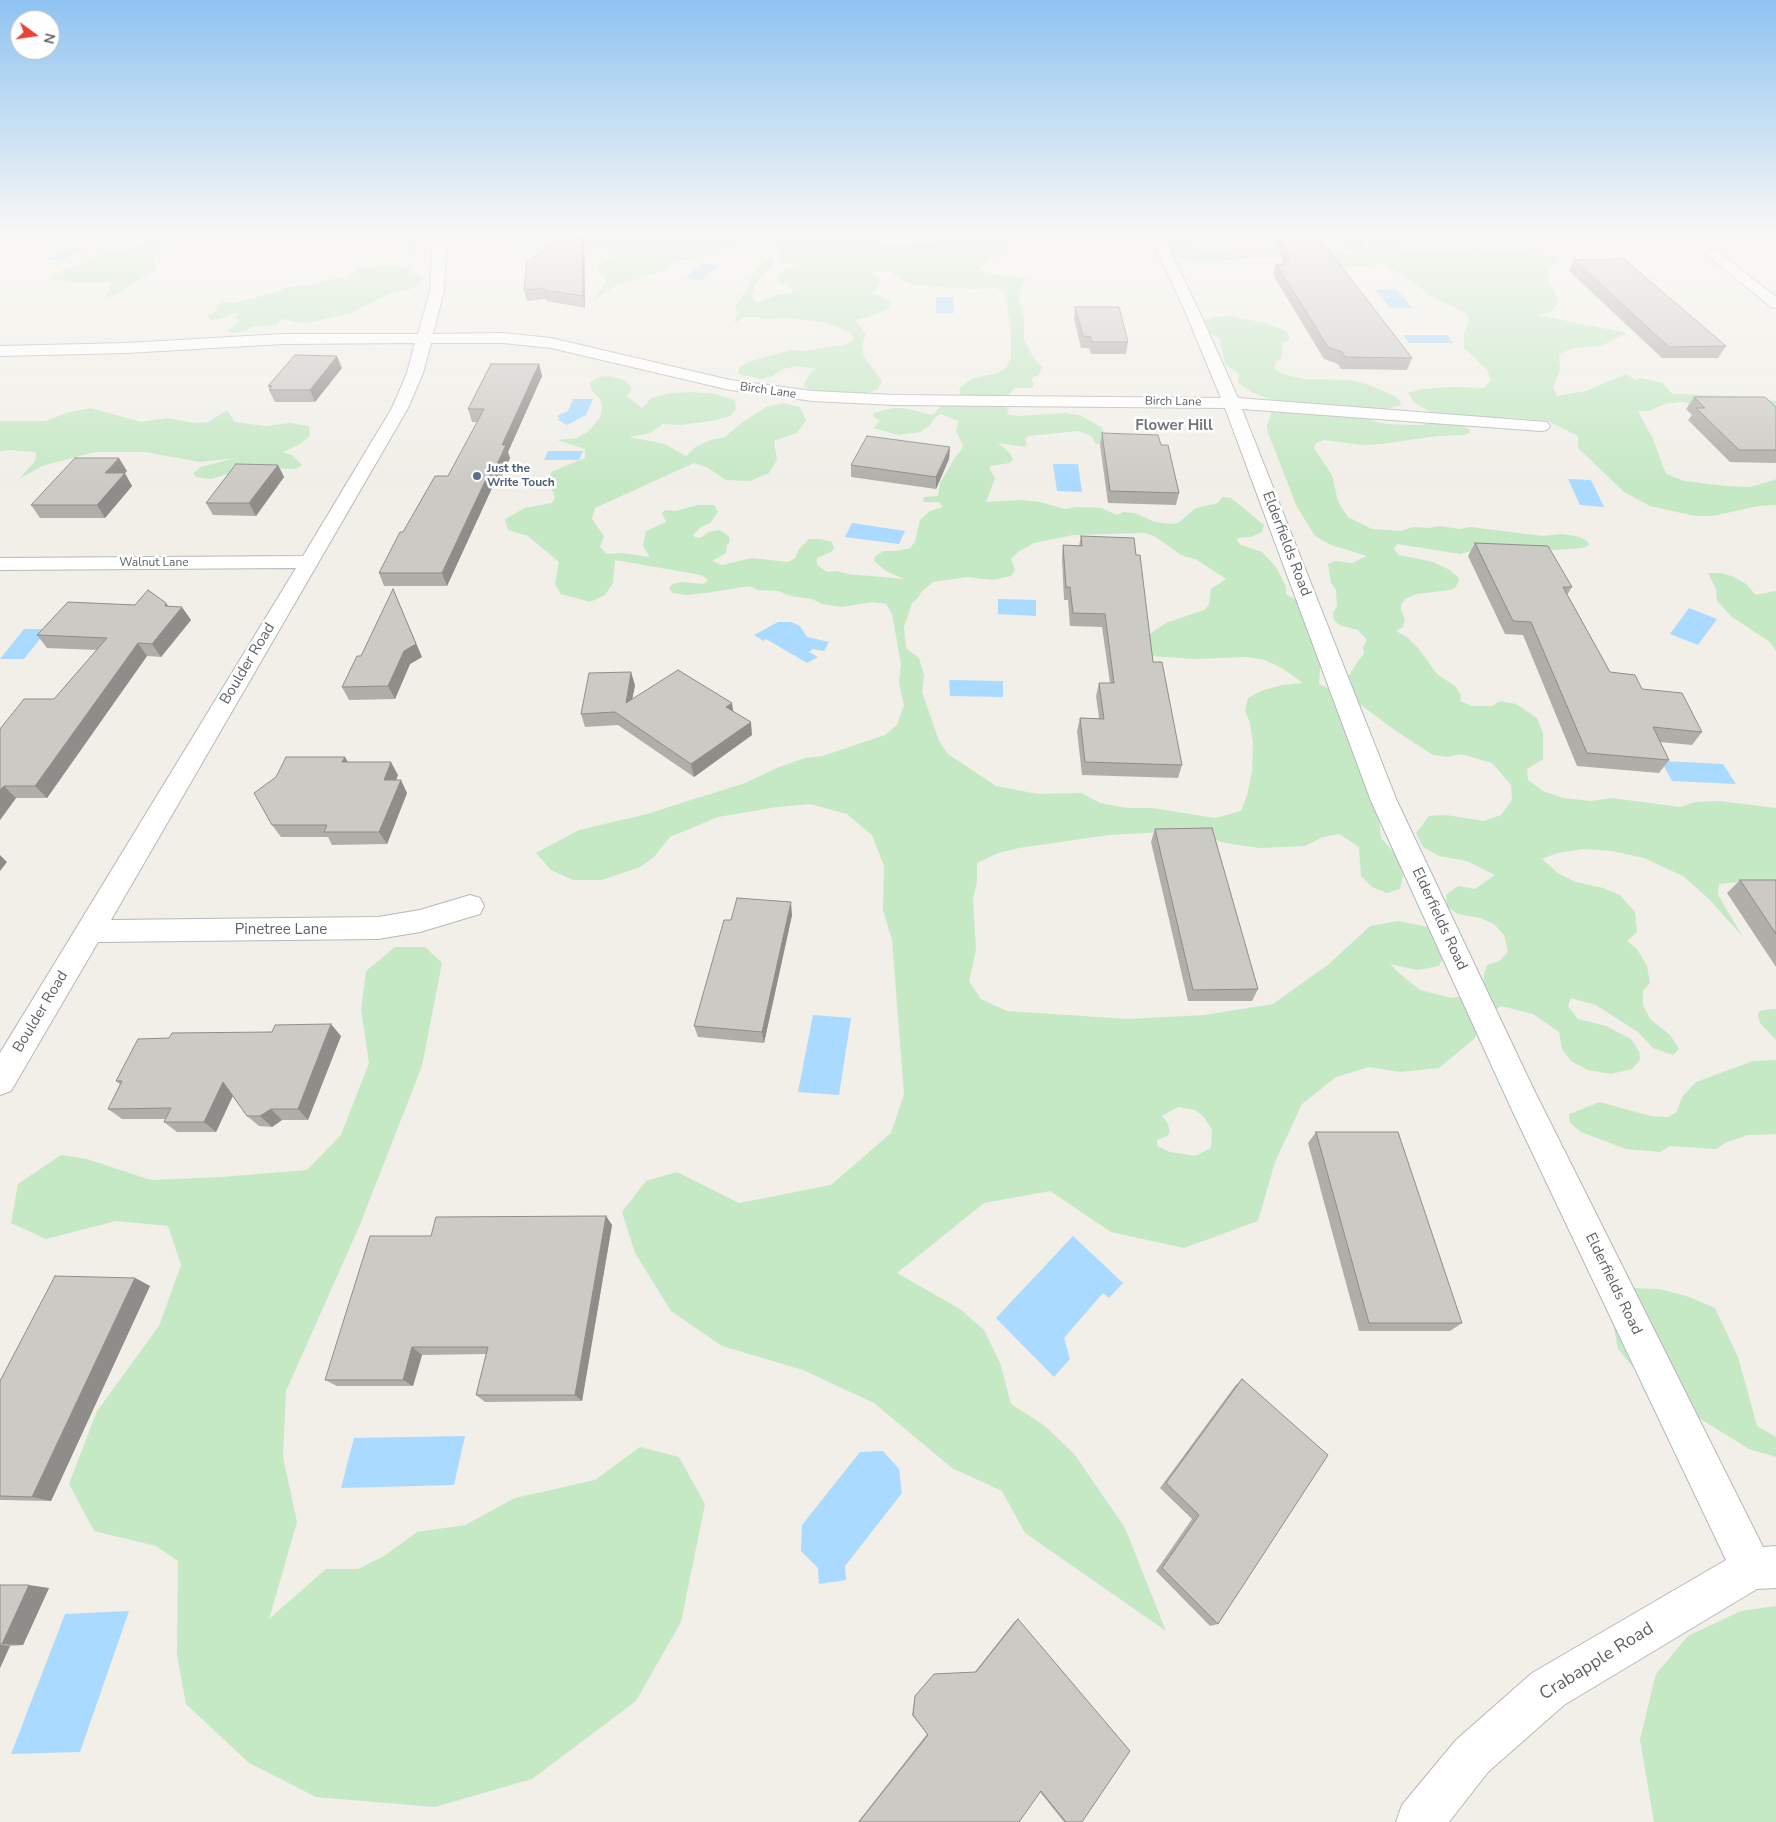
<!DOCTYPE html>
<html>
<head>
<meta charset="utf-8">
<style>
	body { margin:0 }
	#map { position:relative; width:1776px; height:1822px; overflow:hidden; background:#f1efe8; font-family:"Nunito Sans",sans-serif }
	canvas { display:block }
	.north { position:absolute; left:10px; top:10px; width:50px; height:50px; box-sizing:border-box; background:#fff; border:1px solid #bfc1c3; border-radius:50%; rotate:104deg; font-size:14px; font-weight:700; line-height:20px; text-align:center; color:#5f6368 }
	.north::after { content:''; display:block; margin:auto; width:18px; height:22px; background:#ea4335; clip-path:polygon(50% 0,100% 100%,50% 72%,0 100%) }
</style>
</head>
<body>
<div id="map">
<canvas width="1776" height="1822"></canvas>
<div class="north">N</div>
</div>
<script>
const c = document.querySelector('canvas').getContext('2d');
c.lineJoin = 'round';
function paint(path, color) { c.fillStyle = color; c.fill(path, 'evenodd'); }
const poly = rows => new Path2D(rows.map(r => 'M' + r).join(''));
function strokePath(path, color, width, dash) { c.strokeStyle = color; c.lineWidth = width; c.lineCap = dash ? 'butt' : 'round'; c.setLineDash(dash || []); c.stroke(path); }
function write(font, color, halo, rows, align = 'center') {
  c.font = font + ' "Nunito Sans",sans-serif'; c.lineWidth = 5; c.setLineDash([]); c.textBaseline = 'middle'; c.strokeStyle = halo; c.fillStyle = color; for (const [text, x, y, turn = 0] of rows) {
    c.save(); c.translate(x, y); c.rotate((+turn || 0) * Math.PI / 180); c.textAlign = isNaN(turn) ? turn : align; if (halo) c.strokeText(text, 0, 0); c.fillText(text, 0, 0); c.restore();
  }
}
paint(poly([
	[158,231,564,231,607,234,627,231,665,231,689,235,691,231,898,231,887,241,879,244,926,242,963,231,1010,231,1005,236,1011,246,1008,251,988,260,980,268,986,272,1028,279,1022,283,1019,301,1024,317,1024,339,1033,357,1042,367,1039,375,1031,378,1034,384,1032,388,1015,388,1004,399,1003,405,1009,409,1007,415,1020,416,1064,413,1080,415,1101,427,1106,435,1100,444,1096,444,1091,436,1078,431,1029,436,1025,438,1027,444,1025,447,998,443,1010,453,1013,459,1010,463,990,466,990,470,995,478,986,502,1019,500,1040,502,1065,509,1076,507,1101,508,1117,515,1123,512,1135,513,1155,522,1171,524,1178,523,1196,508,1218,503,1222,497,1231,498,1264,525,1262,532,1251,537,1238,538,1237,541,1241,545,1262,552,1276,567,1286,587,1286,594,1301,603,1311,626,1311,640,1321,656,1319,684,1348,698,1347,679,1358,661,1364,654,1363,647,1367,640,1358,630,1339,625,1334,620,1333,613,1337,606,1336,590,1331,583,1328,564,1335,561,1352,563,1367,556,1331,545,1315,536,1297,507,1268,433,1267,425,1271,413,1281,404,1252,392,1238,383,1239,374,1225,364,1220,339,1203,329,1203,323,1205,320,1214,317,1229,316,1265,323,1284,330,1289,335,1289,340,1283,343,1281,359,1276,362,1274,368,1283,374,1303,379,1348,380,1364,383,1395,396,1400,401,1401,405,1382,410,1370,417,1370,420,1387,424,1420,425,1447,421,1415,403,1408,393,1422,389,1451,387,1484,388,1491,380,1487,370,1464,348,1464,333,1469,320,1467,314,1438,300,1385,264,1348,267,1330,266,1290,258,1242,258,1223,261,1195,262,1177,258,1175,252,1171,251,1162,250,1148,233,1149,231,1195,231,1199,235,1197,246,1200,249,1238,255,1318,252,1360,254,1373,250,1361,238,1334,231,1430,231,1422,234,1399,249,1436,251,1477,249,1561,257,1548,272,1547,279,1558,298,1557,305,1550,312,1538,315,1627,333,1601,346,1573,348,1559,354,1560,370,1553,387,1557,396,1586,391,1626,374,1636,380,1641,378,1662,383,1673,394,1732,396,1776,401,1776,411,1679,402,1665,404,1649,411,1638,411,1653,439,1666,474,1685,481,1725,486,1751,487,1776,479,1776,505,1758,506,1713,516,1695,516,1650,506,1624,492,1578,448,1578,436,1548,421,1506,417,1497,421,1461,424,1470,430,1470,433,1464,435,1437,436,1381,444,1361,445,1324,440,1316,443,1314,448,1332,475,1338,502,1348,517,1372,529,1400,531,1414,527,1428,528,1440,526,1459,529,1471,527,1542,536,1563,534,1580,537,1587,541,1589,545,1583,548,1556,550,1533,548,1476,550,1460,554,1397,544,1394,549,1399,555,1433,562,1450,570,1458,577,1459,581,1455,588,1450,590,1417,594,1405,599,1401,605,1401,611,1405,619,1403,627,1396,631,1408,638,1418,648,1437,674,1455,686,1461,695,1460,701,1472,706,1492,706,1500,701,1516,704,1537,718,1543,733,1543,759,1527,769,1528,780,1543,791,1563,798,1591,801,1612,798,1680,807,1695,802,1719,801,1776,808,1776,888,1741,882,1719,884,1718,895,1743,937,1709,899,1683,876,1644,858,1613,851,1584,849,1557,853,1542,859,1559,874,1576,882,1603,888,1620,895,1635,912,1637,932,1627,941,1637,949,1647,966,1650,983,1643,991,1643,1006,1651,1020,1670,1035,1679,1049,1673,1055,1653,1048,1638,1032,1596,1005,1571,998,1568,1006,1578,1019,1606,1026,1631,1039,1639,1051,1640,1060,1632,1069,1611,1074,1588,1070,1571,1061,1562,1049,1559,1032,1533,1014,1501,1006,1484,1017,1474,1039,1439,1068,1400,1072,1369,1067,1336,1077,1302,1104,1275,1162,1258,1221,1184,1248,1111,1232,1050,1191,984,1203,897,1273,960,1309,984,1330,1000,1363,1011,1404,1045,1426,1075,1455,1125,1528,1166,1631,1025,1533,1002,1491,952,1468,874,1403,803,1370,722,1346,671,1311,635,1253,622,1212,646,1181,677,1172,739,1203,775,1196,831,1185,891,1133,904,1094,892,940,883,910,884,866,872,835,847,814,810,804,777,807,718,817,670,837,654,857,640,867,602,880,573,880,551,870,536,853,579,830,647,814,745,783,779,767,805,758,823,756,885,735,897,725,904,705,899,683,901,664,892,614,886,604,873,602,842,607,822,604,812,599,791,596,778,591,758,590,750,586,706,593,686,595,673,593,669,589,671,585,681,582,704,584,708,580,701,575,615,560,613,583,605,595,590,602,561,594,555,584,559,562,528,536,508,530,505,519,525,508,552,503,555,498,549,481,551,472,585,458,585,449,557,440,577,438,589,431,600,417,602,408,600,399,592,391,590,383,598,377,609,376,625,380,632,389,627,396,642,408,651,398,670,393,695,392,716,394,735,400,736,409,730,416,712,421,680,425,663,424,650,433,629,437,665,444,686,456,694,448,710,440,725,437,740,424,766,407,783,403,800,407,806,420,797,433,774,441,777,460,769,473,750,481,726,480,708,468,694,463,595,508,592,519,604,536,600,547,607,554,622,553,650,557,643,546,646,531,666,522,662,513,665,510,675,511,698,505,714,505,718,512,710,523,701,527,693,535,695,537,700,538,709,532,719,530,729,536,730,542,727,545,726,553,712,561,722,565,751,558,788,562,795,558,799,549,809,539,820,539,832,542,834,548,831,552,817,558,817,565,827,572,837,571,847,574,904,579,886,571,874,561,875,556,884,551,897,551,910,548,915,542,920,520,930,511,943,507,939,502,924,502,923,500,924,497,938,496,940,483,957,454,960,452,963,446,956,431,959,421,941,414,936,417,929,426,920,432,898,435,873,428,880,421,873,416,874,413,893,408,904,408,932,415,941,406,961,397,959,392,961,387,973,378,998,373,1006,368,1011,358,1011,330,1005,292,994,288,973,289,913,285,902,280,889,271,872,272,881,279,876,290,871,294,884,297,891,303,888,308,878,314,855,320,866,334,862,345,864,357,882,381,878,389,862,396,811,391,803,386,811,372,816,369,797,366,783,369,773,376,760,379,738,374,739,368,748,362,791,350,804,351,843,345,851,342,854,338,850,332,827,323,792,318,761,319,761,317,745,317,734,323,738,312,735,306,747,289,752,274,761,264,773,257,773,264,757,282,752,294,756,303,776,295,790,294,793,290,788,285,778,283,776,277,780,272,799,264,780,261,778,257,781,253,779,247,771,243,721,249,697,258,674,262,665,270,613,287,592,302,607,281,597,269,597,266,608,261,613,252,609,249,540,245,455,233,422,238,422,243,408,255,407,247,403,243,313,234,280,237,256,235,182,239,166,244,154,253,156,268,154,271,120,292,107,298,107,293,110,288,109,282,77,283,49,279,52,276,61,271,87,262,104,253,129,251],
	[1144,533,1154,536,1181,555,1197,560,1226,579,1211,589,1209,605,1204,610,1166,623,1148,635,1107,653,1193,659,1247,657,1265,660,1282,668,1303,683,1282,685,1261,691,1248,698,1245,710,1250,723,1253,744,1252,772,1247,795,1241,811,1215,818,1153,808,1127,808,1100,803,1081,793,1038,794,996,786,948,754,939,741,922,692,924,675,919,658,906,648,904,627,912,603,918,598,922,591,933,582,967,577,993,580,1011,576,1015,570,1011,559,1018,552,1034,543,1073,535],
	[1361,705,1396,731,1433,755,1448,757,1461,754,1492,763,1511,785,1512,800,1501,815,1484,821,1446,815,1429,816,1416,833,1423,847,1439,856,1467,861,1495,875,1475,889,1458,886,1446,895,1447,907,1458,914,1480,918,1494,924,1504,935,1508,952,1499,961,1487,965,1484,974,1484,992,1452,998,1420,990,1399,973,1390,964,1418,970,1439,966,1445,954,1440,939,1428,927,1398,921,1370,926,1329,964,1273,1004,1204,1015,1128,1019,1007,1011,981,999,969,981,976,950,973,899,977,881,977,863,998,853,1019,848,1109,835,1163,832,1199,834,1225,843,1260,848,1305,846,1323,837,1339,834,1359,847,1361,876,1372,887,1387,893,1400,889,1403,875,1396,855,1381,838,1378,810,1358,723],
	[1178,1107,1195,1110,1204,1117,1212,1130,1211,1148,1195,1156,1170,1152,1157,1146,1157,1140,1167,1136,1170,1132,1167,1122,1162,1116],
	[1700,231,1776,231,1776,235,1745,236],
	[393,265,410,268,408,270,423,276,423,279,412,289,392,293,351,313,312,322,299,323,284,319,280,320,277,325,251,327,246,331,233,333,227,331,239,322,235,317,238,312,220,319,211,320,207,316,218,310,214,308,223,302,233,303,278,292,287,287,312,285,338,278,346,281,354,276,351,274,356,269],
	[91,408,141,422,167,418,196,423,208,422,227,410,235,422,265,426,290,423,309,426,310,436,300,444,283,452,292,455,302,465,296,469,272,468,234,472,211,479,196,477,193,473,201,467,235,458,200,462,145,452,95,452,42,466,19,479,35,461,36,452,7,450,0,452,0,421,45,421,70,412],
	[1708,573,1722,573,1734,577,1746,584,1756,595,1776,591,1776,651,1770,642,1732,617,1717,601,1716,589],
	[395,947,425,947,442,963,422,1066,359,1227,286,1391,283,1457,297,1522,269,1619,326,1569,358,1569,384,1556,417,1532,465,1525,515,1498,595,1480,640,1447,679,1457,705,1504,681,1622,636,1701,532,1779,435,1807,316,1797,249,1763,186,1704,177,1655,178,1561,156,1546,94,1531,69,1484,97,1411,159,1326,181,1265,168,1226,116,1221,46,1239,11,1223,18,1184,61,1155,87,1159,151,1180,221,1177,307,1170,341,1135,369,1063,361,1009,366,971],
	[1772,1009,1776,1009,1776,1040,1760,1023,1758,1016,1759,1011],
	[1776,1060,1776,1134,1748,1135,1727,1142,1716,1149,1670,1146,1660,1152,1626,1149,1581,1132,1570,1123,1569,1114,1600,1102,1650,1116,1668,1117,1677,1112,1682,1097,1696,1082,1753,1061],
	[1630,1288,1659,1289,1689,1297,1715,1308,1738,1357,1757,1426,1776,1437,1776,1457,1749,1449,1686,1410,1642,1378,1618,1349,1612,1317],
	[1776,1606,1776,1822,1654,1822,1640,1739,1656,1674,1688,1636,1741,1611]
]), '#c5e8c5');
paint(poly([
	[1339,238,1360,238,1366,252,1345,251],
	[72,246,86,248,61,261,46,260],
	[703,263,719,266,701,280,685,278],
	[1397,289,1412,308,1390,308,1375,290],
	[936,297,953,297,954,313,936,313],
	[1403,335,1447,335,1453,343,1409,343],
	[573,399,593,399,586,415,567,425,558,420,560,418,557,416,568,411],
	[548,451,583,451,579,460,544,460],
	[1053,464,1078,464,1082,492,1057,491],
	[1568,479,1591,480,1604,507,1580,505],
	[852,523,905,531,899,544,845,537],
	[998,599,1036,600,1036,616,998,614],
	[1689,608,1717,619,1698,645,1670,634],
	[778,622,791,622,800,626,807,637,829,642,824,651,813,649,809,652,818,657,807,663,766,639,763,641,754,635],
	[24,629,48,629,24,659,0,659],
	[949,680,1003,681,1003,697,950,696],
	[1661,761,1723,764,1736,784,1672,781],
	[813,1015,851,1018,839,1095,798,1092],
	[1073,1236,1123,1283,1109,1298,1103,1293,1064,1338,1070,1359,1054,1377,996,1318],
	[465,1436,454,1485,341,1488,354,1438],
	[883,1451,899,1469,902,1493,845,1566,846,1580,819,1584,818,1568,801,1551,802,1525,860,1452],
	[129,1611,80,1752,11,1754,65,1614]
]), '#aadaff');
const minor = poly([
	[444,231,457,231,446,250,444,291,433,334,503,333,551,338,730,380,813,391,895,395,1221,398,1185,311,1148,231,1161,231,1199,311,1238,398,1547,422,1550,426,1547,430,1541,431,1242,409,1397,801,1533,1088,1763,1547,1776,1546,1776,1588,1757,1589,1564,1705,1488,1772,1449,1822,1396,1822,1402,1805,1456,1740,1532,1673,1726,1560,1511,1108,1371,801,1225,408,895,405,813,401,730,390,551,348,503,343,431,343,423,373,408,408,111,920,378,917,420,910,470,895,480,898,484,906,480,914,420,932,378,939,98,942,11,1091,0,1095,0,1053,296,568,0,570,0,558,303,556,392,408,407,373,415,343,282,344,127,353,0,356,0,346,127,343,282,334,418,334,430,291,432,250,444,231],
	[1677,231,1692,231,1776,297,1776,308,1771,307,1677,231]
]);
strokePath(minor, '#b5b8bc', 2);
paint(minor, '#fff');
paint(poly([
	[1271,231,1314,231,1412,358,1407,370,1341,369,1338,364,1324,359,1273,275,1276,264,1282,264,1283,261],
	[584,233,585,308,547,301,546,299,527,301,524,290],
	[1574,260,1726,346,1718,358,1662,358,1569,271],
	[1075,307,1128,342,1126,354,1091,354,1089,348,1081,348,1074,319],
	[539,364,542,376,508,452,510,458,496,488,492,488,447,586,384,586,379,573,403,532,448,476,478,422,472,422,468,409],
	[342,368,315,402,275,402,269,390,270,389,268,386],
	[1694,397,1776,407,1776,463,1730,462,1688,420,1692,415,1686,409],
	[1102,433,1161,445,1179,493,1176,505,1108,503,1100,445],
	[950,447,949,459,936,489,851,477,851,465],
	[278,465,284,477,256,516,213,515,206,503],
	[127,471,124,473,132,486,105,518,40,518,31,505],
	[1081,536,1136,555,1153,662,1182,765,1178,778,1082,775,1077,731,1080,718,1099,718,1096,696,1099,683,1110,683,1102,627,1070,626,1068,600,1064,600,1062,558,1063,545,1079,546],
	[1475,543,1572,587,1567,595,1610,672,1642,689,1702,732,1692,745,1660,742,1669,760,1659,773,1577,766,1523,635,1505,634,1468,556],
	[168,606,191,620,161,657,147,656,47,798,16,798,0,820,0,729,54,699,97,650,47,648,37,635],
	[422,657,410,664,395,699,349,700,342,687],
	[635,685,632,699,733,711,752,735,694,777,618,725,585,727,581,714],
	[345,757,348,762,398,775,396,780,407,793,387,844,332,845,328,837,281,837,272,825],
	[1155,829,1258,989,1252,1001,1188,1001,1151,842],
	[1740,880,1776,880,1776,967,1727,893],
	[792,915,764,1043,698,1037,694,1026],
	[341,1036,308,1120,282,1120,272,1127,259,1126,247,1116,233,1096,216,1132,177,1132,164,1122,166,1119,122,1119,108,1109,120,1084,116,1081],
	[1316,1132,1462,1323,1450,1331,1359,1331,1308,1143],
	[606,1216,612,1225,582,1401,485,1402,476,1395,486,1354,422,1355,413,1386,337,1386,325,1380,431,1236],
	[135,1278,150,1286,51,1501,0,1500,0,1381],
	[1242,1379,1218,1624,1210,1626,1156,1571,1192,1519,1160,1488,1235,1386],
	[0,1585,49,1588,23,1645,10,1646,0,1668],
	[1018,1619,1082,1822,1064,1822,1040,1792,1019,1822,858,1822,927,1734,912,1715,915,1696,934,1674,974,1673,1015,1621]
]), '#afaea9');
paint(poly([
	[582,231,584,231,584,233,585,308,583,296],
	[337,356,342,368,315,402,310,390],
	[539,364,542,376,508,452,510,458,496,488,492,475,502,445],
	[950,447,949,459,936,489,936,477],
	[119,458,127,471,113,486,105,473],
	[278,465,284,477,256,516,249,503],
	[125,473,132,486,105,518,97,505],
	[488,475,492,488,447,586,442,573],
	[393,589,422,657,410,664,395,699,388,686],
	[166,603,175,616,182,607,191,620,161,657,152,644,165,606],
	[138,643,147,656,47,798,35,786],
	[631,672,635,685,629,716,626,703],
	[732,703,734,716,726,707],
	[751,722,752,735,694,777,691,764],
	[345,757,352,770,342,762],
	[391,762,398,775,391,793,384,780],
	[401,780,407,793,387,844,379,832],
	[4,786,16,798,0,820,0,790],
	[0,855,7,862,0,871],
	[791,902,792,915,764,1043,762,1032],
	[331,1024,341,1036,308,1120,298,1109],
	[223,1082,234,1093,216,1132,204,1122],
	[271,1109,282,1120,272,1127,260,1116],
	[606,1216,612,1225,582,1401,575,1395],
	[135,1278,150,1286,51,1501,32,1497],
	[412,1347,422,1355,413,1386,403,1380],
	[29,1585,49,1588,23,1645,2,1644],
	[0,1645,10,1646,0,1668]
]), '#8f8d8a');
const building = poly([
	[569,231,582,231,583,296,544,290,544,288,524,290,527,262,569,231],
	[1278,231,1314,231,1412,358,1345,357,1342,352,1328,347,1276,264,1285,264,1283,261,1291,261,1278,231],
	[1624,259,1726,346,1669,347,1574,260,1624,259],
	[1075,307,1119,307,1128,342,1092,342,1091,337,1083,336,1075,307],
	[295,355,337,356,310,390,269,390,272,386,268,386,295,355],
	[491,364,539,364,502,445,506,445,492,475,488,475,442,573,379,573,400,532,403,532,435,476,448,476,484,409,468,409,491,364],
	[1694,397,1765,397,1776,407,1776,450,1739,450,1696,408,1705,408,1694,397],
	[1102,433,1158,435,1161,445,1168,445,1179,493,1110,491,1102,433],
	[867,436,950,447,936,477,851,465,867,436],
	[75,458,119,458,105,473,125,473,97,505,31,505,75,458],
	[236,464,278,465,249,503,206,503,236,464],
	[1081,536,1134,538,1136,555,1140,555,1153,662,1162,662,1182,765,1085,762,1080,718,1104,719,1099,683,1114,683,1105,614,1073,613,1070,587,1066,587,1063,545,1082,546,1081,536],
	[1475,543,1548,546,1572,587,1563,587,1610,672,1635,675,1642,689,1682,693,1702,732,1653,727,1669,760,1587,753,1531,622,1513,621,1475,543],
	[393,589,416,644,404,651,388,686,342,687,357,656,361,656,393,589],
	[148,590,166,603,165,606,182,607,152,644,138,643,35,786,4,786,0,790,0,729,24,699,54,699,107,638,37,635,68,602,135,605,148,590],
	[678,670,732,703,726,707,751,722,691,764,615,712,581,714,589,673,631,672,626,703,678,670],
	[286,757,345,757,342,762,391,762,384,780,401,780,379,832,324,832,327,825,272,825,254,793,276,777,286,757],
	[1212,828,1258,989,1193,990,1155,829,1212,828],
	[1740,880,1776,880,1776,934,1740,880],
	[737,898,791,902,762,1032,694,1026,724,920,731,920,737,898],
	[331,1024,298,1109,271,1109,260,1116,247,1116,223,1082,204,1122,164,1122,171,1108,108,1109,122,1081,116,1081,138,1039,169,1038,172,1033,272,1032,275,1025,331,1024],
	[1316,1132,1398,1132,1462,1323,1369,1323,1316,1132],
	[606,1216,575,1395,476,1395,488,1347,412,1347,403,1380,325,1380,370,1236,431,1236,436,1217,606,1216],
	[55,1276,135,1278,32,1497,0,1496,0,1381,55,1276],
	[1242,1379,1328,1455,1218,1624,1162,1568,1199,1515,1166,1483,1242,1379],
	[0,1585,29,1585,2,1644,0,1644,0,1585],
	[1018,1619,1130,1751,1082,1822,1066,1822,1041,1791,1019,1822,859,1822,928,1735,913,1715,915,1696,934,1674,976,1672,1018,1619]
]);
paint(building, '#cccac5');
strokePath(building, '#8f8d8a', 1);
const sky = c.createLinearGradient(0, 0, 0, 486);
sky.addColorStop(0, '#8fc3f1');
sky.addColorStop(0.48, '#f9f8f5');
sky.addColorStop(1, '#f9f8f500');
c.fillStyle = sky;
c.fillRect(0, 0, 1776, 486);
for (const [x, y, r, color] of [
	[477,476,5,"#5c6f8a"]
]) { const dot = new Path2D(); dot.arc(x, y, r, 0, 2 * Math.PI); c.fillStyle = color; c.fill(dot); strokePath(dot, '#fff', 2); }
write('12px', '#5f6368', '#fff', [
	["Birch Lane",768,391,8],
	["Birch Lane",1173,402,1],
	["Walnut Lane",154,563]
]);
write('bold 12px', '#4e5e75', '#fff', [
	["Just the",487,469],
	["Write Touch",487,483]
], 'left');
write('bold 15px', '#70757a', '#fff', [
	["Flower Hill",1174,426]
]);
write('15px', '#5f6368', '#fff', [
	["Elderfields Road",1286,544,69],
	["Boulder Road",248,664,-59],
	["Elderfields Road",1439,919,65],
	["Pinetree Lane",281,930],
	["Boulder Road",41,1012,-59],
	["Elderfields Road",1613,1284,64]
]);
write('18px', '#5f6368', '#fff', [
	["Crabapple Road",1597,1662,-32]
]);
</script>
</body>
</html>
